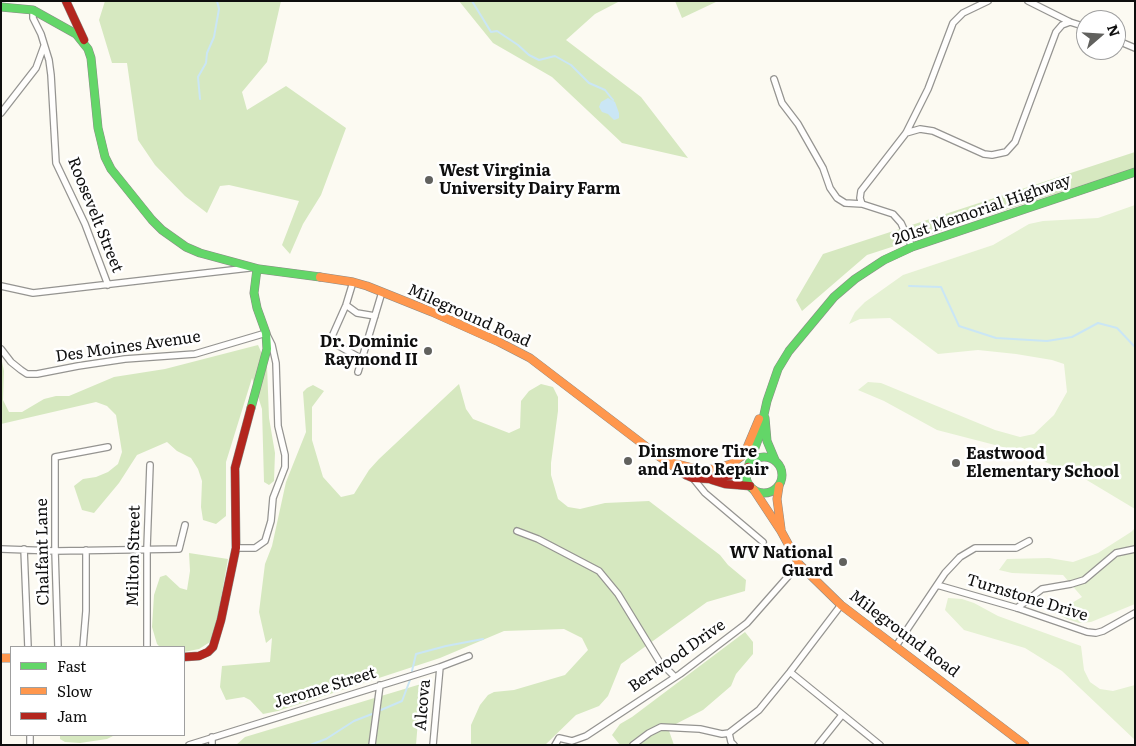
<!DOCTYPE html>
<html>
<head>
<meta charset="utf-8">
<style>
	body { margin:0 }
	#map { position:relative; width:1136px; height:746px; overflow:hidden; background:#fcfaf2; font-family:Literata,serif }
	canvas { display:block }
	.frame { position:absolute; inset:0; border:2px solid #0e0e0e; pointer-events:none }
	.legend { position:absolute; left:10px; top:646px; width:175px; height:90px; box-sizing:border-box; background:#fff; border:1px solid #9f9f9f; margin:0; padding:6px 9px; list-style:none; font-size:15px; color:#0e0e0e }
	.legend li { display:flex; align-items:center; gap:10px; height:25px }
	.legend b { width:25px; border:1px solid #9f9f9f }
	.north { position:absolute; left:1076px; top:10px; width:50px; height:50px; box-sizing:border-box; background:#fff; border:1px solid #9f9f9f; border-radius:50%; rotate:71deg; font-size:14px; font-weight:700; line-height:20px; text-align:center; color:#0e0e0e }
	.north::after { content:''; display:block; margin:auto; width:18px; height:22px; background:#61615e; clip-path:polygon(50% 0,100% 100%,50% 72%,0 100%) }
</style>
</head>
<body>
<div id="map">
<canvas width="1136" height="746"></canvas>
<div class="frame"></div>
<ul class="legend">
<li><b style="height:6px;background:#63d668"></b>Fast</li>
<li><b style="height:6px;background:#ff974d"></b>Slow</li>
<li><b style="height:6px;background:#b3261e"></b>Jam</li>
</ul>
<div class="north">N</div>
</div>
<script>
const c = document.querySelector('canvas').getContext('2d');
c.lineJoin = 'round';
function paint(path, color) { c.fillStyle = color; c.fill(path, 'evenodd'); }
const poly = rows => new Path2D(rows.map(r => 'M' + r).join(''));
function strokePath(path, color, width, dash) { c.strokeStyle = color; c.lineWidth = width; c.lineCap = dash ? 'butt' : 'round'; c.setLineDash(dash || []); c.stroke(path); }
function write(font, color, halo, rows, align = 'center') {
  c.font = font + ' Literata,serif'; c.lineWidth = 5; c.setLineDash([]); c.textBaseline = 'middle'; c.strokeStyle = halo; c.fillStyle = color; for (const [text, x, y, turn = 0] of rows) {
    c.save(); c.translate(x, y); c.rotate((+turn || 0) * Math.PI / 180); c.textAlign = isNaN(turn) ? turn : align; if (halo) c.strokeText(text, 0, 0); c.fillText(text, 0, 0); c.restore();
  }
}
paint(poly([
	[1135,205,1135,509,1085,479,1022,452,937,430,884,401,858,390,868,382,881,383,995,430,1020,437,1034,434,1054,415,1067,392,1064,364,1052,360,1016,354,978,350,938,354,890,318,860,319,849,324,855,312,865,302,903,275,993,245,1029,224,1043,221,1098,218],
	[1135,528,1135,604,1091,622,1079,623,1067,619,1055,613,1082,597,1063,575,1012,573,999,570,1007,559,1049,558,1073,562,1098,553,1131,532],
	[948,598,962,599,974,603,998,616,1081,646,1084,670,1090,682,1100,689,1113,691,1135,685,1135,740,1062,671,1025,648,964,630,945,610]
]), '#e5f1d3');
paint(poly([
	[105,1,281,1,267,62,242,92,247,110,286,86,346,128,321,195,303,224,290,254,282,245,299,201,229,185,220,186,207,213,185,196,155,165,138,140,127,63,112,63,99,20],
	[459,1,620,1,595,14,566,40,641,97,688,158,622,143,552,77,493,43],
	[675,1,718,1,682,18],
	[1135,152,1135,168,867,255,802,311,796,300,823,254],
	[258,345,267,365,269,418,275,453,274,481,269,485,264,482,262,409,252,378,226,462,226,516,216,524,203,520,201,507,202,481,198,469,191,458,177,451,167,442,137,455,119,483,94,513,82,510,74,486,83,479,96,477,108,472,118,464,122,452,116,415,107,406,96,402,1,424,1,357,4,371,3,400,9,412,22,412,44,399,56,396,69,396,114,377,165,369],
	[459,384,466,409,473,419,509,433,520,428,521,401,529,391,541,384,553,387,558,397,558,411,551,463,551,475,558,499,568,507,580,509,605,503,649,501,720,555,728,565,746,580,745,591,707,602,621,664,608,696,599,706,576,715,545,745,471,745,471,725,480,705,488,695,494,692,514,690,565,675,588,650,582,638,564,629,504,631,440,658,278,711,263,714,250,700,244,697,226,700,220,687,222,666,270,662,272,638,266,643,259,612,265,564,272,546,286,482,306,432,303,392,307,388,313,385,324,391,312,407,312,440,323,477,341,497,354,494,369,470,379,459],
	[189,553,228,559,214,637,210,642,199,649,184,652,184,647,160,647,157,644,152,627,154,595,160,577,166,575,180,588,187,590,190,571],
	[745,632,753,642,753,654,736,674,731,686,703,710,668,728,674,745,620,745,612,735,620,724,632,717],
	[421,684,416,745,236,745,245,737],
	[60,735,112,735,113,736,107,739,80,743,65,742,60,739]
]), '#d6e8c0');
paint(poly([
	[608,98,615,102,619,113,619,118,617,119,614,120,608,114,602,112,599,107,601,102]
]), '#cae6f5');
strokePath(poly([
	[472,1,491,32,497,31,518,45,529,55,539,60,555,56,571,65,589,83,605,90,613,100],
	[200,99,198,77,206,63,207,53,214,37,219,9,217,1],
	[909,286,941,287,959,326,996,338,1047,341,1072,337,1098,323,1117,328,1135,347],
	[412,671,416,654,446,646,483,639],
	[381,710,402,701,410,680],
	[310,745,326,739,354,721,372,714]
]), '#cae6f5', 2);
const street = poly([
	[1028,1,1070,22,1086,27],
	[33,10,33,18,41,34,49,60,51,75,56,163,85,224,108,285],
	[1116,40,1135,48],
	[774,79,782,103,798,124,823,168,830,188,837,198,845,203,862,204],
	[1,113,36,68,44,46],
	[906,133,920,129,933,131,984,154,992,155,1006,152,1015,142,1018,134,1056,32,1062,25,1070,22],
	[912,247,901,223,893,214,862,204,860,198,861,191,906,133,928,89,953,23,963,13,988,1],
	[353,282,346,305,330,341,362,359],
	[1,286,33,293,249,268],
	[346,305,357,313,375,316],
	[1,349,11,362,21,370,27,374,37,374,78,366,125,359,195,354,266,333,272,345,276,363,278,426,285,455,285,467,273,498,271,521,265,541,255,548,236,548],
	[358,372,382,292],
	[692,477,705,493,763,542],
	[517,531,538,539,599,571,618,594,659,661,675,677],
	[1,549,55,551,179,549,185,525],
	[24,549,28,647],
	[937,585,1017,608,1087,632,1096,633,1103,631,1135,613],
	[1017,608,1042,589,1071,584,1084,580,1116,553,1135,549],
	[896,646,945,573,960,557,975,548,1016,548,1029,541],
	[58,647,55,551,55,457,108,447],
	[83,647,86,611,86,550],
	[147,647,147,548,150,465],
	[790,672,880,745],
	[30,745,30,735],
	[189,745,440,667,469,656],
	[212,745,212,737],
	[372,745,380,685],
	[433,745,440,667],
	[555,745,559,738,572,741,586,736,680,674,747,623,799,564],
	[633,745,649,733,661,727,700,729,722,734,729,733],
	[734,745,731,742,729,733,759,710,790,672,841,605],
	[818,745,842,715]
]);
const fast = poly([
	[1,7,33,10,76,34,88,49,91,58,98,128,105,157,111,169,152,220,162,230,186,247,200,253,259,269,320,277],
	[251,408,267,349,266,333,257,308,254,293,257,269],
	[765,418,767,441,775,460],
	'746 475a18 18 0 1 1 36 0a18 18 0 1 1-36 0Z',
	[749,464,759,437,767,401,778,369,789,351,834,297,855,279,884,260,912,247,1135,172]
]);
const slow = poly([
	[320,277,353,282,367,286,432,312,499,342,530,358,657,455,686,475],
	[673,463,701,470,714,469,731,464,742,456,746,450,759,419],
	[779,486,777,499,781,529],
	[754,490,781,531,799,564,841,605,1025,745],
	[1,658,11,658]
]);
const jam = poly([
	[66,1,84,40],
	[686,475,693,478,710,479,738,474,748,467],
	[712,480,725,484,750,486],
	[184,657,199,656,208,652,213,647,221,620,236,548,235,468,251,408]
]);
strokePath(street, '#959491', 8);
strokePath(fast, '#8c8b87', 9);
strokePath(slow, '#8c8b87', 9);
strokePath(jam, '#8c8b87', 9);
strokePath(street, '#fffefd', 5.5);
strokePath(fast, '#63d668', 8);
strokePath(slow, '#ff974d', 8);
strokePath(jam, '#b3261e', 8);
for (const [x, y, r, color] of [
	[429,180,5,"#61615e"],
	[428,351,5,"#61615e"],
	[628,461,5,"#61615e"],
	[956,463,5,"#61615e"],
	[843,562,5,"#61615e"]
]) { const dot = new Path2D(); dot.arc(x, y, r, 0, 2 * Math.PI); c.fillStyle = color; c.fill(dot); strokePath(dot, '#fff', 2); }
write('bold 16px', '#0e0e0e', '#fff', [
	["West Virginia",439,171],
	["University Dairy Farm",439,189],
	["Dr. Dominic",418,342,"right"],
	["Raymond II",418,360,"right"],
	["Dinsmore Tire",638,452],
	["and Auto Repair",638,470],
	["Eastwood",966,454],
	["Elementary School",966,472],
	["WV National",833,553,"right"],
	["Guard",833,571,"right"]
], 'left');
write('16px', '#0e0e0e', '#fff', [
	["201st Memorial Highway",982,210,-19],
	["Roosevelt Street",95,215,68],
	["Mileground Road",469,316,24],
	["Des Moines Avenue",128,347,-8],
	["Chalfant Lane",43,552,-91],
	["Milton Street",134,556,-89],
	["Turnstone Drive",1027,598,17],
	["Mileground Road",904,634,37],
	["Berwood Drive",677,656,-35],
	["Jerome Street",325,688,-17],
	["Alcova",423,705,-85]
]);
</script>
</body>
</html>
